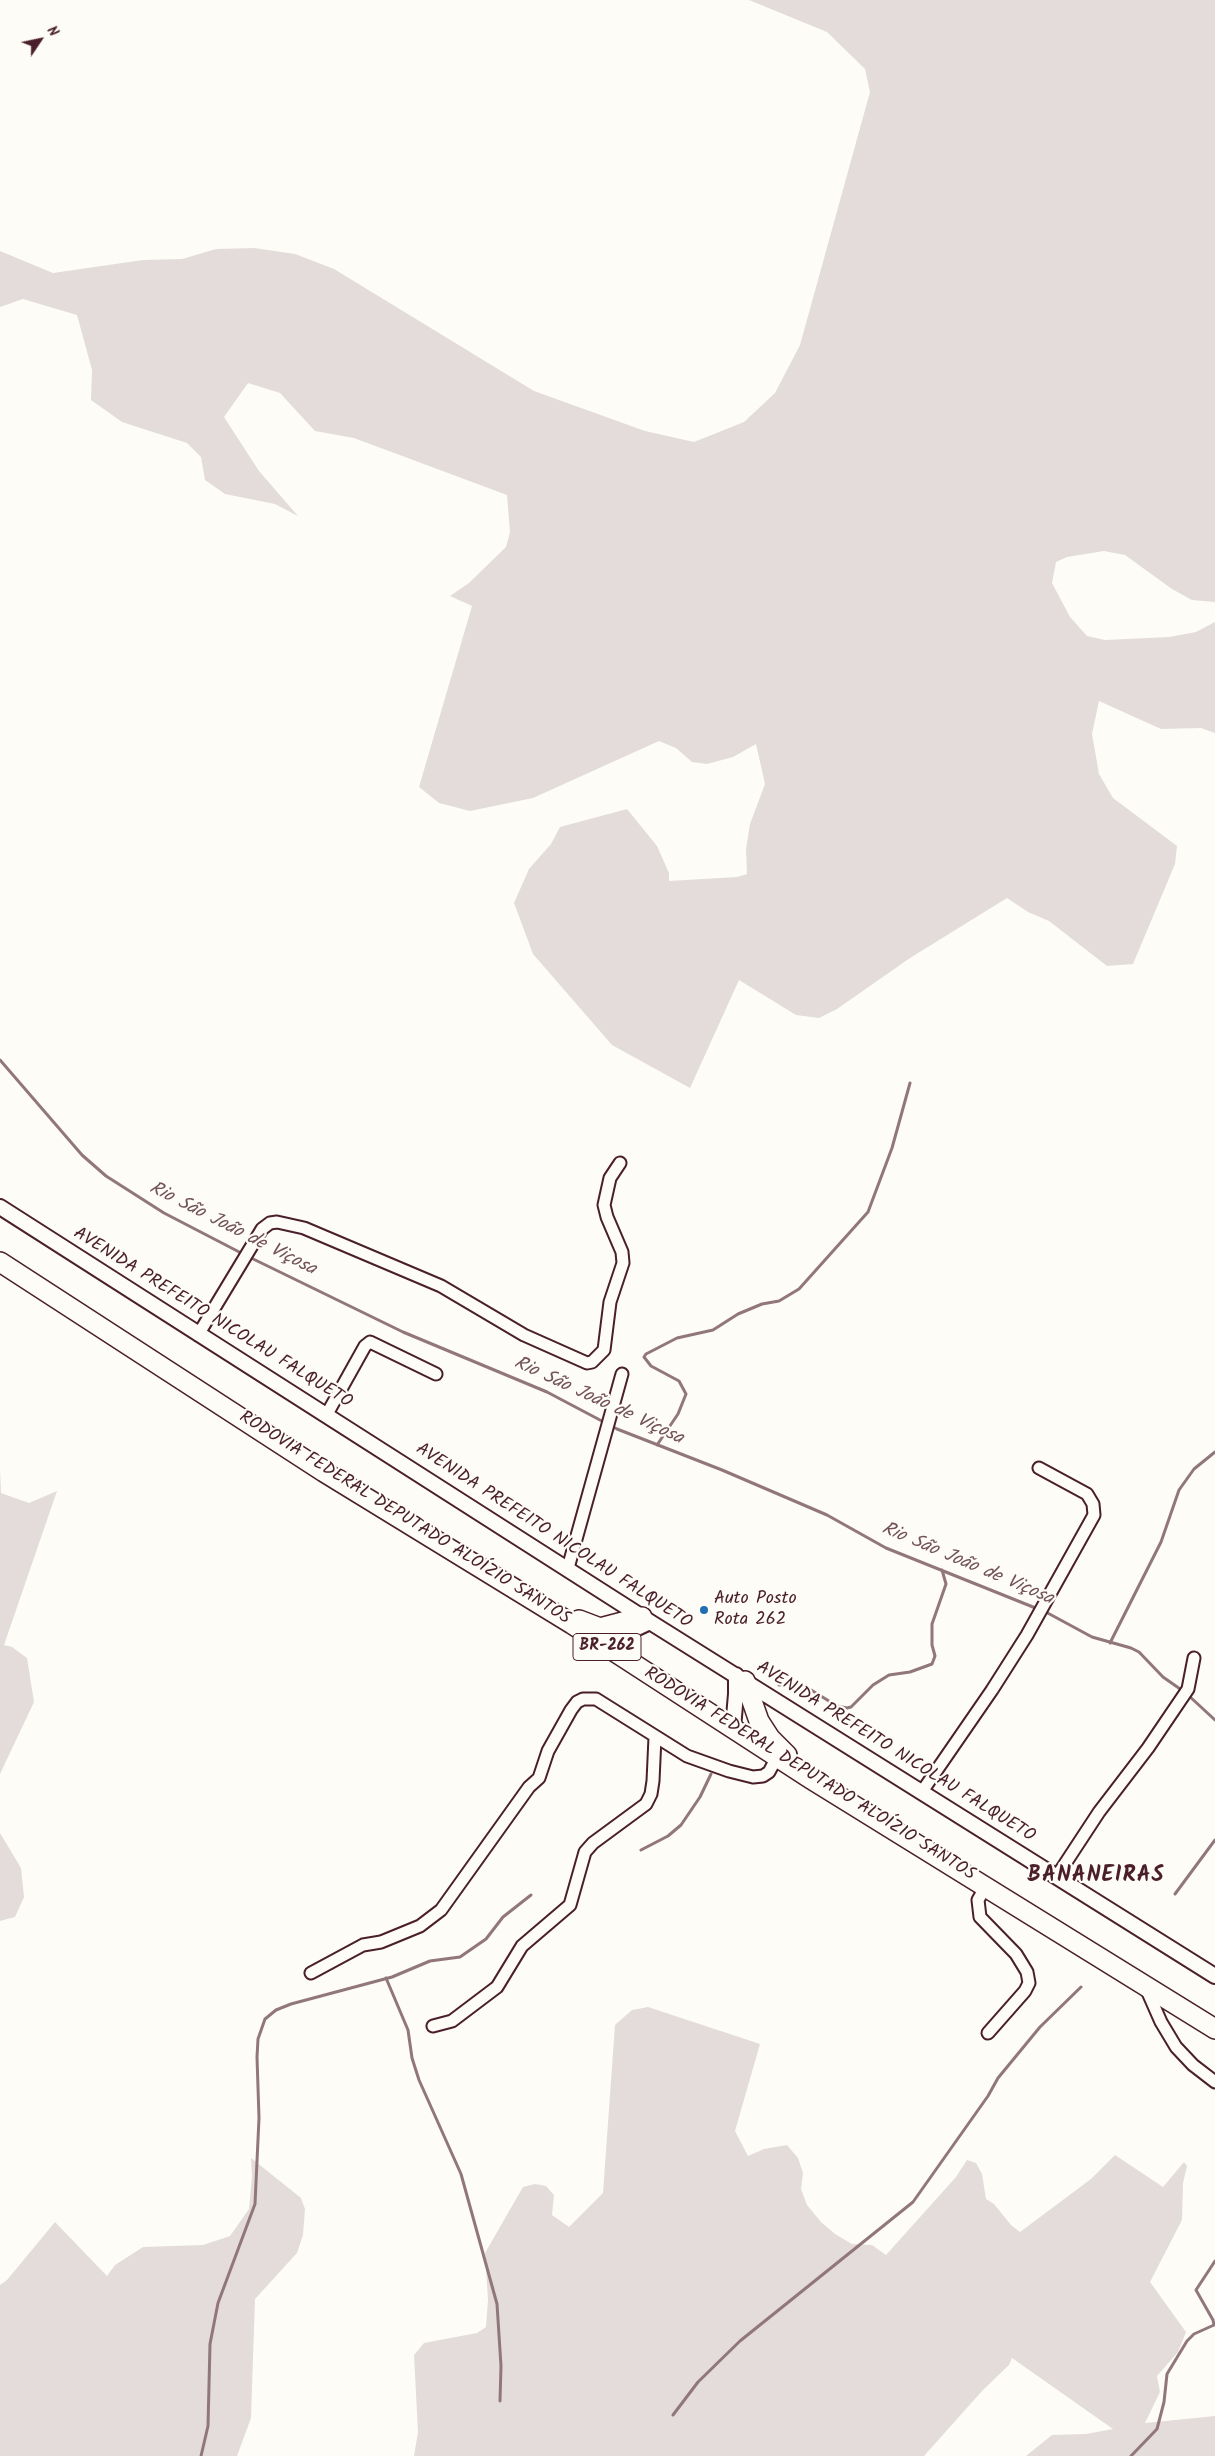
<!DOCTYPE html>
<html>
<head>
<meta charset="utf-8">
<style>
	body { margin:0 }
	#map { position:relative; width:1215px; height:2456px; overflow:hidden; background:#fdfcf7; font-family:Kalam,sans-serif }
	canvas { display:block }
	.north { position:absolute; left:15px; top:15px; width:50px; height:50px; -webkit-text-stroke:4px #fdfcf7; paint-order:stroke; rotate:56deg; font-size:14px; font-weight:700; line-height:20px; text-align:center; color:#4a1f2b }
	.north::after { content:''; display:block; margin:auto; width:18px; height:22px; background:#4a1f2b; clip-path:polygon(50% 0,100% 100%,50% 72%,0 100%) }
</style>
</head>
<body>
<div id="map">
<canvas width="1215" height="2456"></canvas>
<div class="north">N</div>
</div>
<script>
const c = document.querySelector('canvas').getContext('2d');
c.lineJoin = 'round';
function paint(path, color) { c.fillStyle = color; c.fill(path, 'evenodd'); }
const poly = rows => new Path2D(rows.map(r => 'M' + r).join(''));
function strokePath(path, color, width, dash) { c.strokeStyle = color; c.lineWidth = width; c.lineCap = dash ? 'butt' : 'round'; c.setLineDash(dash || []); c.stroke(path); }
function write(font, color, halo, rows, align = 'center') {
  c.font = font + ' Kalam,sans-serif'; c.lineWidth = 4.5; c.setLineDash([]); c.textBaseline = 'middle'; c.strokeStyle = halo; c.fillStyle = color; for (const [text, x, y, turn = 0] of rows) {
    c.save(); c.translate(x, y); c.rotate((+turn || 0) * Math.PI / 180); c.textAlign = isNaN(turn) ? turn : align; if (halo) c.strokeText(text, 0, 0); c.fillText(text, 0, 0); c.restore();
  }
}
paint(poly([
	[749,0,1215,0,1215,602,1192,600,1172,589,1125,555,1104,551,1067,557,1056,562,1052,583,1070,617,1087,636,1105,640,1169,637,1196,632,1215,622,1215,733,1201,728,1161,729,1099,701,1092,734,1099,774,1113,798,1177,846,1175,864,1133,964,1107,966,1049,921,1028,912,1007,898,910,958,837,1009,819,1018,796,1015,739,980,690,1088,612,1045,533,954,514,903,529,869,551,844,560,827,627,809,657,846,669,873,669,881,737,877,747,874,746,849,750,824,765,784,756,744,733,757,707,764,692,762,676,748,659,741,533,798,470,811,439,803,419,787,472,606,450,596,469,583,506,547,510,532,507,495,354,438,315,431,280,393,248,383,224,417,259,471,298,516,275,504,225,494,205,480,201,457,187,443,122,422,91,400,92,370,77,315,23,299,0,307,0,251,53,273,143,260,182,259,216,249,254,248,295,254,334,269,534,391,645,431,694,442,744,422,775,393,800,345,870,92,865,69,827,32],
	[0,1468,1,1493,29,1503,57,1491,4,1645,12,1647,27,1658,34,1702,0,1774],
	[0,1833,21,1868,24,1897,15,1917,0,1921],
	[648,2007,760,2044,735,2131,748,2156,764,2149,787,2145,798,2158,803,2173,801,2189,807,2205,821,2222,835,2234,852,2244,872,2245,886,2255,956,2177,967,2160,976,2163,982,2174,986,2199,994,2204,1011,2225,1020,2232,1091,2179,1115,2155,1163,2187,1184,2162,1187,2166,1183,2183,1182,2220,1150,2282,1186,2332,1178,2352,1157,2376,1160,2392,1145,2423,1215,2416,1215,2456,1026,2456,1052,2435,1086,2434,1113,2429,1012,2358,1009,2365,982,2391,924,2456,414,2456,418,2432,414,2355,424,2343,477,2333,486,2327,488,2300,485,2253,523,2187,535,2184,546,2186,554,2195,552,2215,569,2227,603,2193,615,2025,632,2010],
	[251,2158,301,2198,305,2209,303,2235,297,2253,255,2299,251,2418,237,2456,0,2456,0,2285,7,2280,55,2222,107,2276,115,2265,143,2247,203,2245,230,2236,249,2209,252,2176]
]), '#e3dcda');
strokePath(poly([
	[0,1060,82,1155,106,1176,164,1213,245,1255,403,1332,547,1392,617,1429,722,1470,827,1515,886,1548,1038,1609],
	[657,1445,678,1414,686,1394,679,1381,651,1366,644,1357,646,1354,677,1338,713,1330,738,1314,762,1304,779,1301,799,1289,868,1212,892,1148,910,1083],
	[1044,1611,1092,1637,1131,1648,1139,1652,1163,1677,1183,1691],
	[1110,1643,1161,1542,1179,1490,1194,1469,1215,1452],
	[779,1685,792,1683,803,1685,837,1706,847,1708,851,1707,873,1685,889,1675,910,1672,932,1664,935,1656,932,1645,932,1624,946,1584,942,1570],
	[1188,1695,1215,1720],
	[641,1850,668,1836,681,1825,700,1797,711,1774],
	[1175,1894,1215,1840],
	[386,1978,408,2030,412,2058,419,2080,461,2174,497,2304,501,2366,500,2401],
	[673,2415,698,2382,740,2341,913,2202,988,2096,998,2078,1040,2027,1081,1987],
	[201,2456,208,2426,210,2344,218,2303,255,2204,259,2118,257,2057,258,2039,265,2019,276,2010,291,2004,392,1977,430,1961,460,1957,486,1939,503,1917,531,1895],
	[1131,2456,1157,2429,1164,2402,1167,2374,1187,2341,1194,2334,1214,2325,1213,2320,1196,2290,1215,2261]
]), '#91777b', 3);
const minor = poly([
	[198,1335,262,1229,270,1223,277,1222,304,1228,441,1286,524,1335,587,1363,592,1362,604,1350,610,1302,623,1263,622,1252,607,1217,604,1205,610,1178,620,1163],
	[327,1414,365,1346,370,1342,436,1374],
	[568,1568,622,1374],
	[921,1793,992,1690,1027,1635,1094,1515,1093,1504,1087,1494,1039,1468],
	[1057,1876,1099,1812,1148,1748,1188,1689,1194,1658],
	[986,1886,978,1900,980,1917,1016,1954,1027,1972,1029,1983,1025,1991,988,2033],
	[311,1973,363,1945,381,1942,420,1926,441,1910,529,1787,539,1778,548,1751,571,1710,577,1702,583,1699,596,1699,687,1756,729,1771,753,1777,763,1776,769,1772,777,1757],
	[1146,1988,1161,2022,1176,2047,1193,2065,1215,2082],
	[433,2026,452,2021,497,1987,522,1946,570,1905,585,1852,593,1843,646,1804,651,1794,653,1781,655,1737]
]);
const tertiary = poly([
	[0,1207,650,1622,1215,1976],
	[603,1644,650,1622],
	[733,1728,736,1694,736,1675]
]);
const trunk = poly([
	[0,1262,324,1472,572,1624,811,1779,1215,2029],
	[579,1620,600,1628,642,1617],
	[745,1681,759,1721,770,1738,787,1755]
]);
strokePath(minor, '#4a1f2b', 15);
strokePath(tertiary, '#4a1f2b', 18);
strokePath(trunk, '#4a1f2b', 22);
strokePath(minor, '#fdfcf7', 11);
strokePath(tertiary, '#fdfcf7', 14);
strokePath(trunk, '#fdfcf7', 19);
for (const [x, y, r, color] of [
	[704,1610,5,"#1f6fb2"]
]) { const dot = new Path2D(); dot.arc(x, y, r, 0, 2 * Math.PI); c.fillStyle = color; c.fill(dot); strokePath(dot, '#fdfcf7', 2); }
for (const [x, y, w] of [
	[607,1647,68]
]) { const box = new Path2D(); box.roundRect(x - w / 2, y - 13.5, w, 27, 4); c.fillStyle = '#fdfcf7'; c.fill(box); strokePath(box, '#4a1f2b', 1); }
write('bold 16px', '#4a1f2b', null, [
	["BR-262",607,1647]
]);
write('18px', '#4a1f2b', '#fdfcf7', [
	["AVENIDA PREFEITO NICOLAU FALQUETO",212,1319,32],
	["RODOVIA FEDERAL DEPUTADO ALOÍZIO SANTOS",404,1519,32],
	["AVENIDA PREFEITO NICOLAU FALQUETO",553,1537,33],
	["AVENIDA PREFEITO NICOLAU FALQUETO",895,1753,32],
	["RODOVIA FEDERAL DEPUTADO ALOÍZIO SANTOS",809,1775,32]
]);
write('18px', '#4a1f2b', '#fdfcf7', [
	["Auto Posto",714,1600],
	["Rota 262",714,1621]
], 'left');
write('italic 19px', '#73525a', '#fdfcf7', [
	["Rio São João de Viçosa",232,1230,27],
	["Rio São João de Viçosa",598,1402,25],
	["Rio São João de Viçosa",967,1565,23]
]);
c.letterSpacing = '1px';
write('bold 22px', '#4a1f2b', '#fdfcf7', [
	["BANANEIRAS",1096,1877]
]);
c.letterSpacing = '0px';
</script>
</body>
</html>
